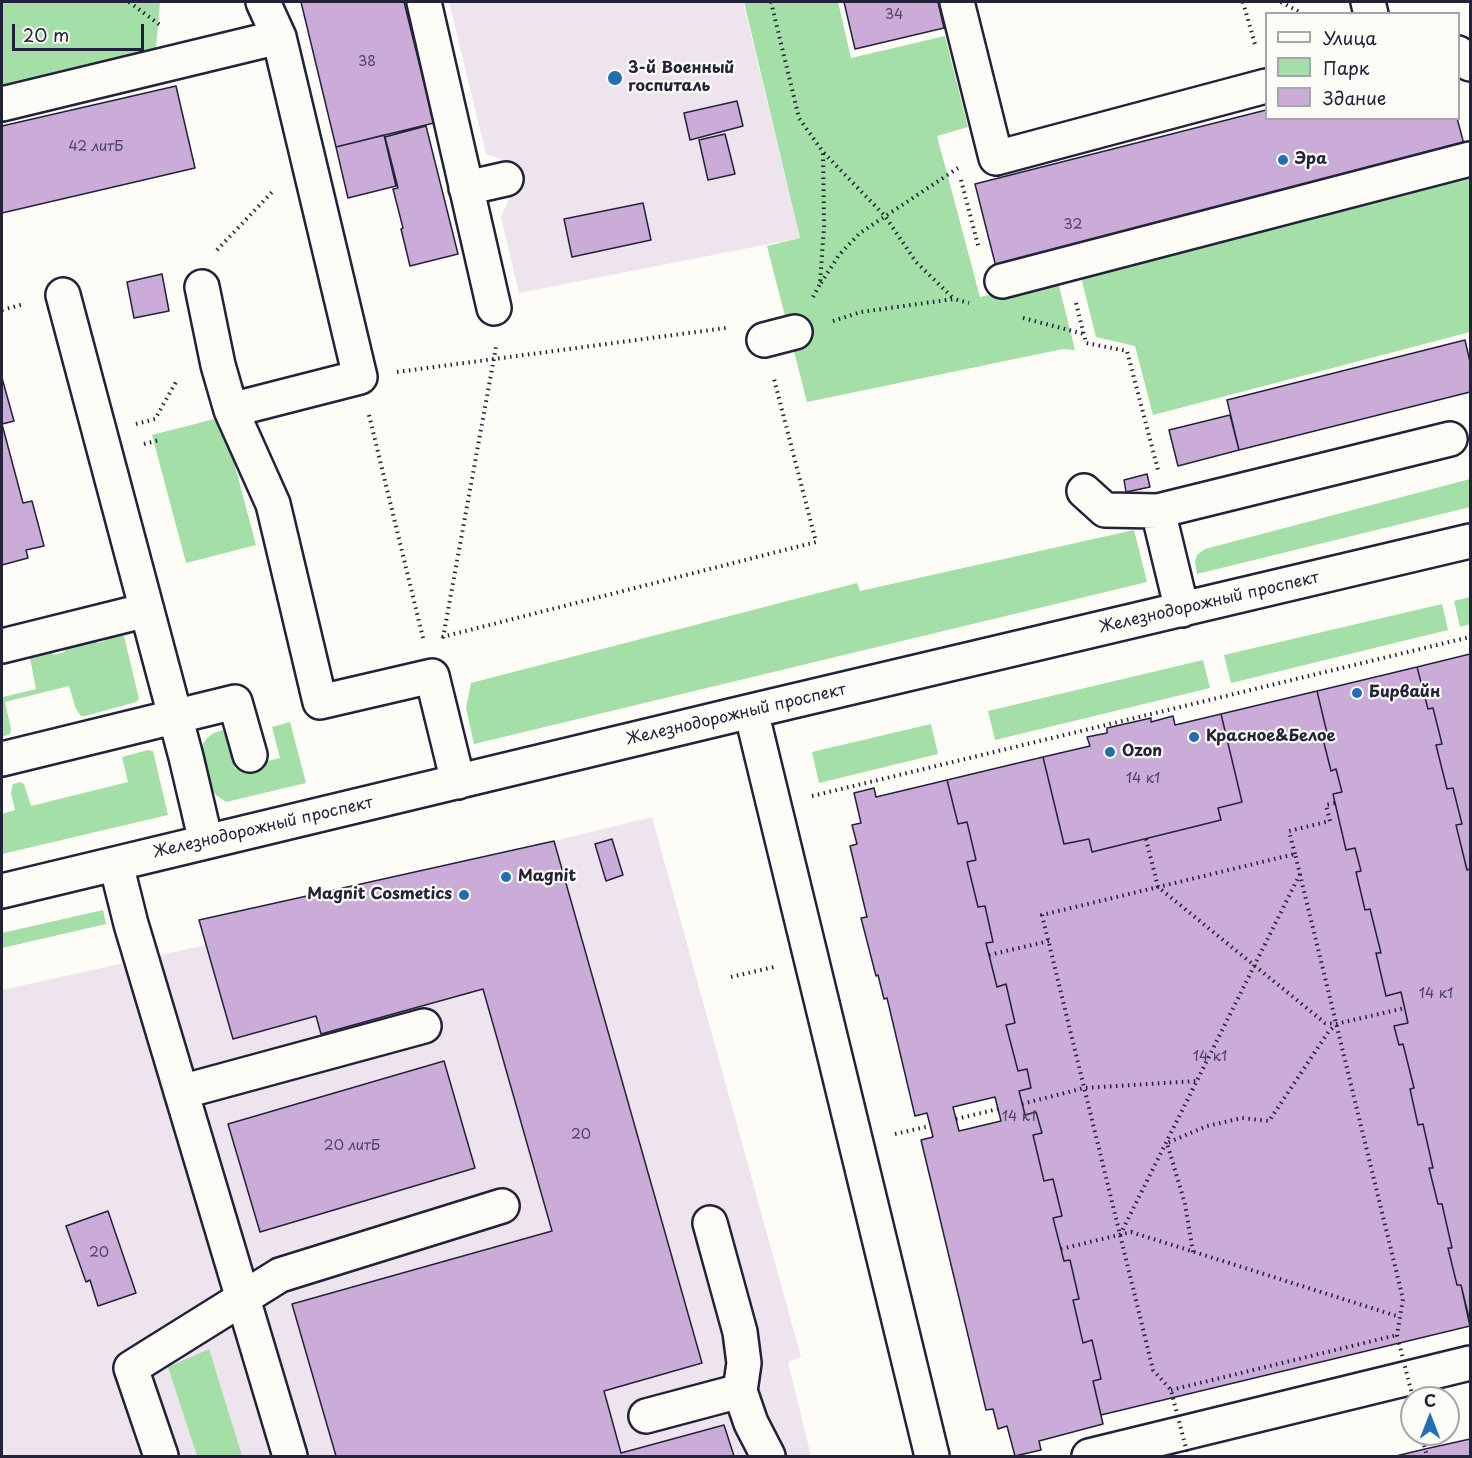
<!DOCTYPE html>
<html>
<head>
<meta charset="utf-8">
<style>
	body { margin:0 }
	#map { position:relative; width:1472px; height:1458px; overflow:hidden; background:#fdfcf7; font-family:"Playpen Sans",sans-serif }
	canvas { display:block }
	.frame { position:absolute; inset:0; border:3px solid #22223b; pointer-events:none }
	.legend { position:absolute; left:1265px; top:12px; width:195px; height:108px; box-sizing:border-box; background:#fdfcf7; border:2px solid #a5a5ac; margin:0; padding:8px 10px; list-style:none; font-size:18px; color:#22223b }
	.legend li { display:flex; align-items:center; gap:12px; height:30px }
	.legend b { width:30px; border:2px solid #a5a5ac }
	.north { position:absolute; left:1400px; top:1386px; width:60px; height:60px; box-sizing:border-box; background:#fdfcf7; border:2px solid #a5a5ac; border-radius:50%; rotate:0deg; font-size:16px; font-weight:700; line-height:24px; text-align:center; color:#22223b }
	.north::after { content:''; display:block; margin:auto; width:21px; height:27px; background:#1f6fb2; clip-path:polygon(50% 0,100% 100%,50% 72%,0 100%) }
	.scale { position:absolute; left:12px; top:24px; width:132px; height:27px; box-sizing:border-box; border:3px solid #22223b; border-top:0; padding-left:8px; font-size:18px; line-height:21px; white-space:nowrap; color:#22223b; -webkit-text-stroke:4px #fdfcf7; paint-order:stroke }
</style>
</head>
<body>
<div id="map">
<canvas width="1472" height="1458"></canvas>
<div class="frame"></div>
<ul class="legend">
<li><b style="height:8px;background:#fdfcf7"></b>Улица</li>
<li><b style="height:16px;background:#a3dfa6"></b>Парк</li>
<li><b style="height:16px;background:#cbabd7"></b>Здание</li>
</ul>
<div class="north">С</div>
<div class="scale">20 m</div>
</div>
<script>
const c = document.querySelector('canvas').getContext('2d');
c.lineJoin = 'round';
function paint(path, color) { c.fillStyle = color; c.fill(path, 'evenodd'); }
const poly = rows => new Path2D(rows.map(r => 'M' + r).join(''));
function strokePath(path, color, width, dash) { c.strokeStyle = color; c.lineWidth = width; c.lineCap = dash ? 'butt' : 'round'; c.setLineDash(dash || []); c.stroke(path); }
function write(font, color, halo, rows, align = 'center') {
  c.font = font + ' "Playpen Sans",sans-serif'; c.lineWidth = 4.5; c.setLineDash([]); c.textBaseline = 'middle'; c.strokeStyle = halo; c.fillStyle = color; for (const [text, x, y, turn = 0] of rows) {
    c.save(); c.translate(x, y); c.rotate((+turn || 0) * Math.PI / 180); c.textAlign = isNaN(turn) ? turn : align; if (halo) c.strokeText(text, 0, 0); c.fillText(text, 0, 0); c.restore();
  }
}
paint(poly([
	[449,2,743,2,800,238,519,293,501,217,510,197,502,160,486,154],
	[652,817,801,1357,788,1362,811,1456,2,1456,2,990,206,945,199,920,554,841]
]), '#eee4ed');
paint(poly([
	[2,2,160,2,156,48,2,86],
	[744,2,838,2,851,58,945,36,968,127,937,136,980,297,1057,278,1075,350,1063,349,807,402,767,246,800,238],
	[1470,176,1470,332,1153,415,1135,346,1096,337,1080,273],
	[222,417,256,545,186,563,152,435],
	[1470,479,1470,507,1197,574,1195,562,1197,555,1205,549],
	[1134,530,1147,582,474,744,466,708,471,683,857,583,860,591],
	[1470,597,1470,624,1460,627,1454,601],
	[1442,604,1448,630,1231,683,1224,655],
	[112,636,124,636,139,699,136,702,85,716,81,716,76,709,69,686,5,702,11,729,10,734,2,737,2,691,3,697,36,689,30,658,52,651,53,655,65,652,65,648,96,640,97,643,105,641,105,637],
	[1203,660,1210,688,995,740,988,711],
	[290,722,306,783,226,802,216,795,212,789,202,752,203,744,207,738,214,733,223,730,235,769,280,758,272,727],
	[931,724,938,754,819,783,812,752],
	[148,750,153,751,168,815,2,854,2,814,15,810,11,793,13,784,20,782,24,784,31,806,128,782,122,757],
	[103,910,106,924,2,948,2,933],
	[209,1349,242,1456,197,1456,168,1367]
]), '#a3dfa6');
const building = poly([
	[301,2,404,2,434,123,336,147,301,2],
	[844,2,938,2,944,28,855,49,844,2],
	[176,86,195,168,2,213,2,126,176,86],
	[737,101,743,126,690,140,684,113,737,101],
	[1266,110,1266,118,1457,118,1465,148,996,267,975,184,1266,110],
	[426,126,458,254,410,266,401,229,403,228,393,189,398,188,385,137,426,126],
	[725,134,735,174,708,180,699,140,725,134],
	[384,135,396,186,348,198,336,147,384,135],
	[643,203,651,240,572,257,564,219,643,203],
	[162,274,169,311,134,318,127,282,162,274],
	[1465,340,1470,362,1470,392,1239,450,1227,400,1465,340],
	[2,378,14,421,2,424,23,503,32,501,44,546,26,550,28,558,2,565,2,378],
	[1230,415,1239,450,1178,466,1169,430,1230,415],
	[1147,474,1150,487,1126,492,1124,480,1147,474],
	[1470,654,1470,869,1467,870,1456,825,1462,824,1453,788,1447,789,1436,745,1442,744,1433,708,1428,709,1417,667,1470,654],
	[1417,667,1428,709,1433,708,1442,744,1436,745,1447,789,1453,788,1462,824,1456,825,1467,870,1470,869,1470,1322,1461,1285,1457,1285,1448,1248,1452,1248,1442,1204,1438,1204,1429,1168,1433,1168,1423,1124,1418,1125,1410,1089,1414,1088,1403,1044,1399,1045,1394,1026,1408,1023,1401,992,1386,996,1376,953,1381,953,1370,909,1365,910,1356,872,1361,871,1355,848,1346,850,1333,794,1342,792,1336,769,1331,771,1322,735,1327,733,1317,691,1417,667],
	[1317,691,1327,733,1322,735,1331,771,1336,769,1342,792,1333,794,1346,850,1355,848,1361,871,1356,872,1365,910,1370,909,1381,953,1376,953,1386,996,1401,992,1408,1023,1394,1026,1399,1045,1403,1044,1414,1088,1410,1089,1418,1125,1423,1124,1433,1168,1429,1168,1438,1204,1442,1204,1452,1248,1448,1248,1457,1285,1461,1285,1470,1326,1101,1415,1093,1381,1101,1379,1092,1340,1083,1343,1073,1300,1079,1299,1070,1260,1064,1261,1053,1218,1062,1216,1053,1179,1044,1181,1033,1135,1042,1133,1036,1112,1025,1115,1019,1091,1031,1088,1027,1069,1018,1071,1006,1025,1015,1023,1006,984,997,987,986,943,993,942,985,906,978,907,967,862,976,860,967,822,958,824,947,780,1043,757,1064,844,1089,839,1092,852,1221,820,1218,808,1242,802,1221,714,1317,691],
	[1221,714,1242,802,1218,808,1221,820,1092,852,1089,839,1064,844,1043,757,1090,746,1087,737,1107,733,1107,728,1151,718,1151,722,1173,716,1175,725,1221,714],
	[947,780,958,824,967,822,976,860,967,862,978,907,985,906,993,942,986,943,997,987,1006,984,1015,1023,1006,1025,1018,1071,1027,1069,1031,1088,1019,1091,1025,1115,1036,1112,1042,1133,1033,1135,1044,1181,1053,1179,1062,1216,1053,1218,1064,1261,1070,1260,1079,1299,1073,1300,1083,1343,1092,1340,1101,1379,1093,1381,1103,1424,1039,1441,1041,1450,1015,1456,1007,1426,998,1429,993,1409,986,1410,921,1140,933,1137,927,1113,915,1116,887,998,884,999,878,975,876,976,861,918,867,917,850,846,857,844,852,825,861,823,854,793,874,788,876,797,947,780],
	[995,1097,1001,1121,959,1131,953,1107,995,1097],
	[612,839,623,875,606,881,595,844,612,839],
	[554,841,702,1363,604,1391,621,1453,724,1425,734,1456,336,1456,292,1304,552,1231,483,989,321,1034,316,1016,233,1039,199,920,554,841],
	[444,1061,475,1168,260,1232,228,1124,444,1061],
	[108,1211,136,1293,98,1306,90,1280,86,1282,66,1226,108,1211],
	[1470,1439,1470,1456,1396,1456,1425,1449,1470,1439]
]);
paint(building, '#cbabd7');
strokePath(building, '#22223b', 1.5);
const minor = poly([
	[424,2,494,308],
	[957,2,996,158,1266,86],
	[1368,2,1371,14],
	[1458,53,1470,64],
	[2,104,279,37],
	[466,188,506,179],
	[1002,281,1470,159],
	[202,287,218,365,231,410,273,504,320,702,432,676,458,782],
	[63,295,186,757,206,842],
	[764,340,795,332],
	[231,410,360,377,279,37,263,2],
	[1084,491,1105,510,1158,511],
	[1182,610,1158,511,1450,439],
	[2,646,147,610],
	[751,711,932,1456],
	[2,759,235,702,250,755],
	[116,864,131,924,290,1456],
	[2,891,751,711,1470,541],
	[181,1092,424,1026],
	[710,1223,740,1332,744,1363,740,1391,751,1423,768,1456],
	[646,1416,740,1391],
	[161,1456,131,1368,280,1275,502,1206],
	[1089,1456,1470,1363]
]);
strokePath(minor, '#22223b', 38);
strokePath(poly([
	[129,2,160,25],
	[771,2,799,118,823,152,885,216,916,262,954,299],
	[1243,2,1256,48],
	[1281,2,1303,14],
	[961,180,979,249],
	[217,250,274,190],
	[821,283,839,255,860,233,958,168],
	[813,297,820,284,824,226,823,152],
	[1076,303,1086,343,1127,351,1158,470],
	[2,310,24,304],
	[1023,318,1084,334],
	[833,321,861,312,954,299,969,303],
	[397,372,726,328],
	[369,415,423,638],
	[136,424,155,419,176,382],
	[144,444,159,440],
	[442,637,816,542,774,379],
	[443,638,496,347],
	[812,796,1470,637],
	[1146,839,1158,887,1325,1023,1336,1024,1405,1008],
	[1295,854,1289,831,1330,821,1326,805,1335,803],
	[989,955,1049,941],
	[731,977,774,967],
	[1022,1104,1084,1088,1197,1081],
	[956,1119,998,1109],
	[895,1134,930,1126],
	[1120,1235,1300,874],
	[1061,1249,1131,1232,1400,1317],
	[1193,1252,1185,1204,1167,1143,1207,1126,1242,1118,1269,1121,1329,1031,1336,1025],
	[1171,1390,1397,1335],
	[1172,1394,1171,1390,1153,1370,1042,915,1295,854,1403,1299,1397,1335,1398,1339],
	[1421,1434,1427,1456]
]), '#22223b', 4, [1.5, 4.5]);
strokePath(minor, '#fdfcf7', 33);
strokePath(poly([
	[1399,1343,1413,1398],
	[1173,1398,1188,1456]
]), '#22223b', 4, [1.5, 4.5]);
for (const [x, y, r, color] of [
	[615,78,8,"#1f6fb2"],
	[1283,160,6,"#1f6fb2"],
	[1357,693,6,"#1f6fb2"],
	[1194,737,6,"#1f6fb2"],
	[1110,752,6,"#1f6fb2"],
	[506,877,6,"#1f6fb2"],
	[464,895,6,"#1f6fb2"]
]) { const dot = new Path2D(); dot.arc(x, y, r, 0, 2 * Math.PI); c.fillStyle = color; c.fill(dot); strokePath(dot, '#fdfcf7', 2); }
write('14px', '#4c4462', null, [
	["34",894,15],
	["38",367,62],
	["42 литБ",96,147],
	["32",1073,225],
	["14 к1",1143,779],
	["14 к1",1436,994],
	["14 к1",1210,1057],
	["14 к1",1019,1117],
	["20",581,1135],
	["20 литБ",352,1146],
	["20",99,1253]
]);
write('bold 16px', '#22223b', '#fdfcf7', [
	["3-й Военный",628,69],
	["госпиталь",628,87],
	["Эра",1295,160],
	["Бирвайн",1369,693],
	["Красное&Белое",1206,737],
	["Ozon",1122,752],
	["Magnit",518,877],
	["Magnit Cosmetics",452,895,"right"]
], 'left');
write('16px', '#22223b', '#fdfcf7', [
	["Железнодорожный проспект",1209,603,-13],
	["Железнодорожный проспект",736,715,-13],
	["Железнодорожный проспект",263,828,-13]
]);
</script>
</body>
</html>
